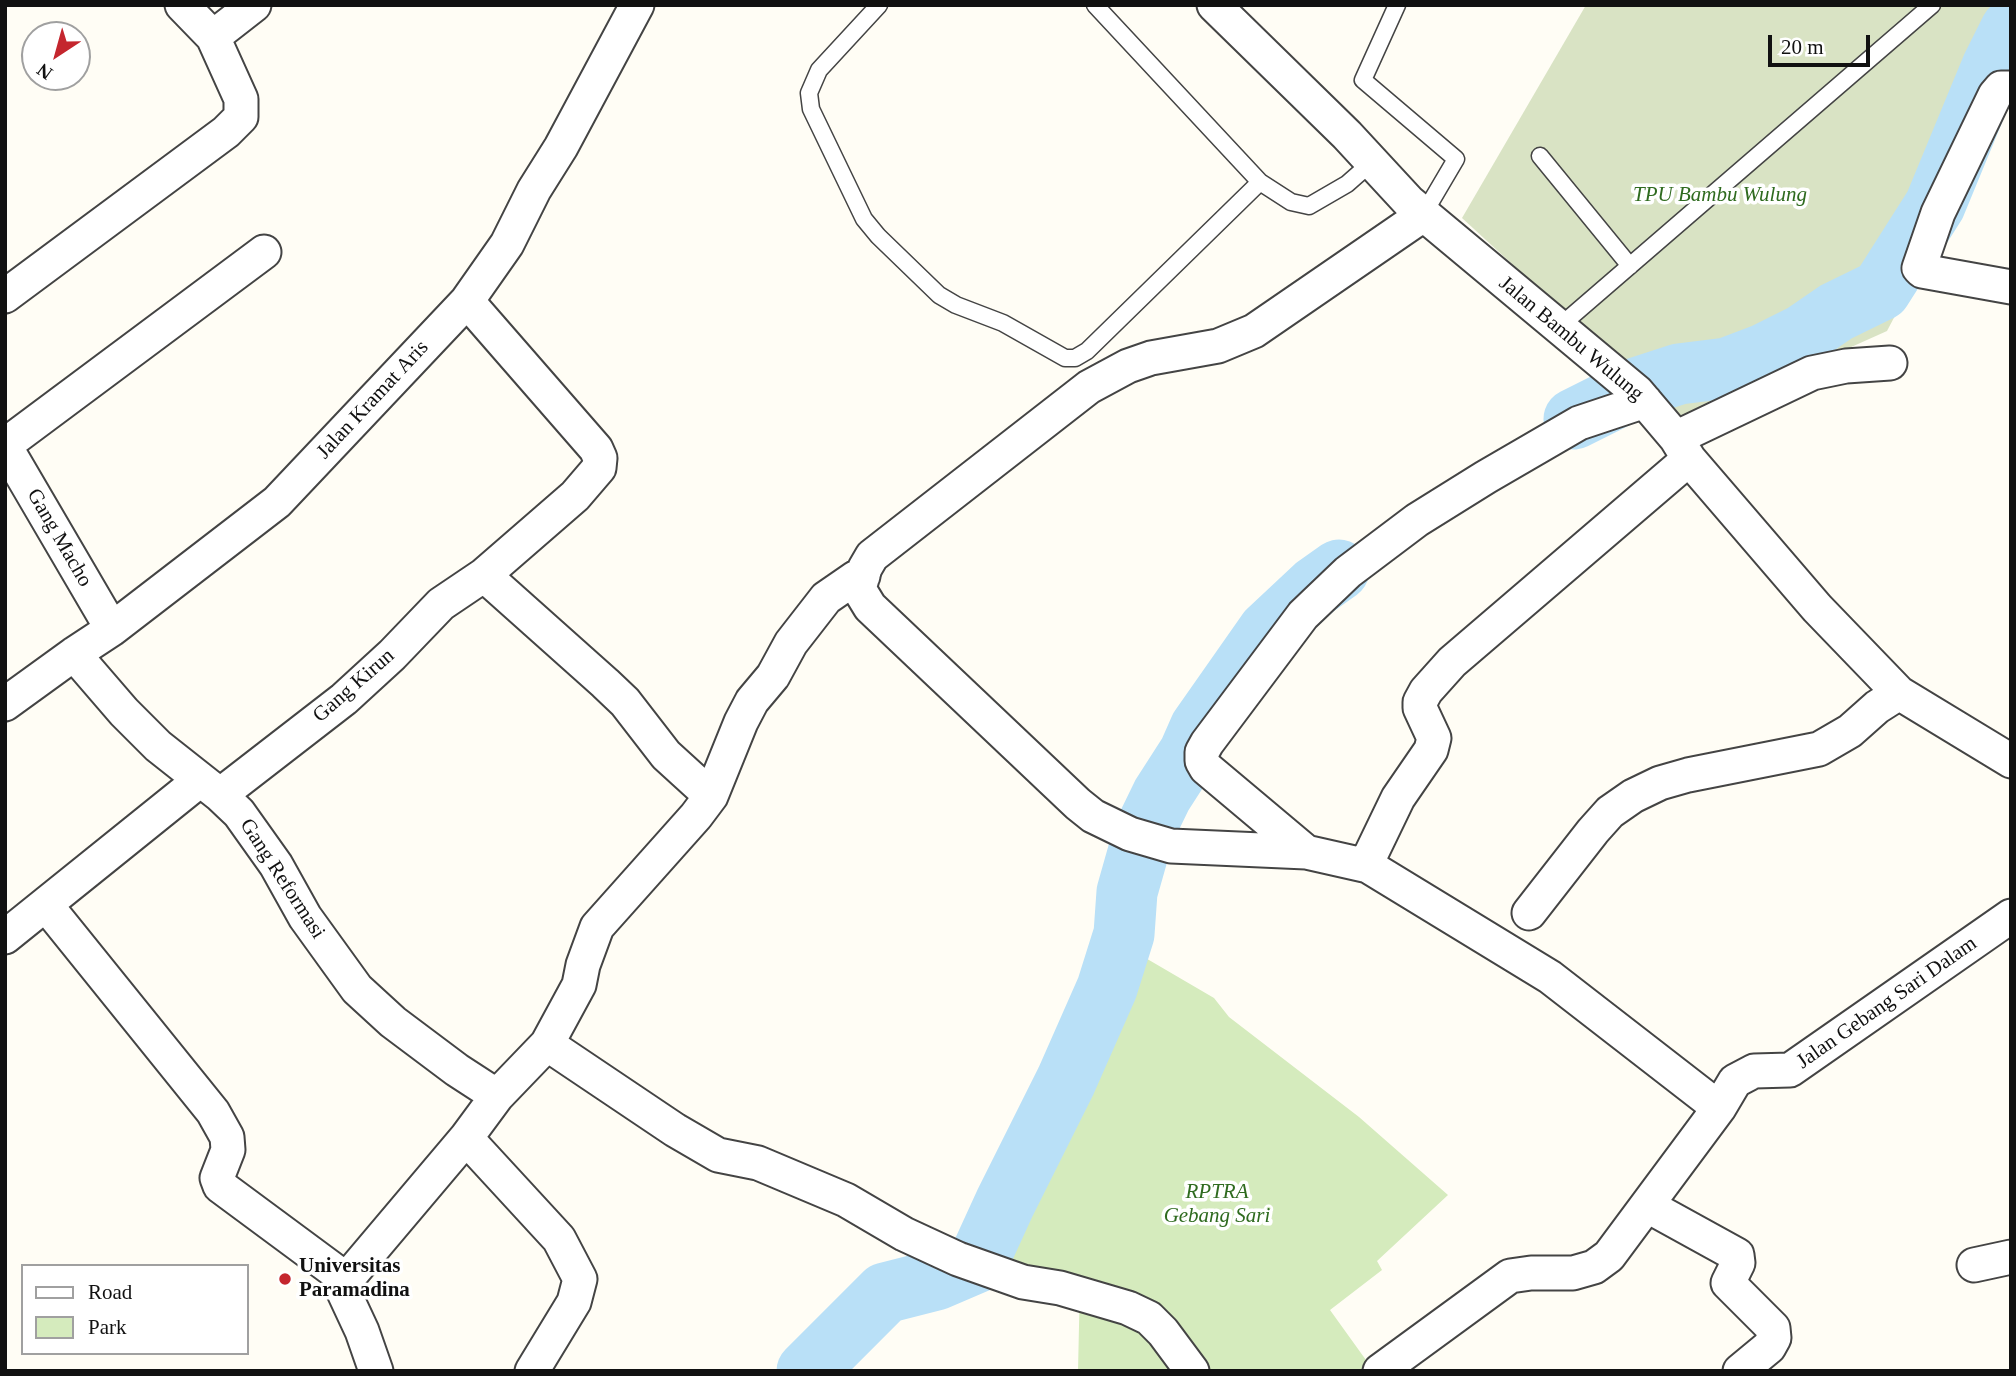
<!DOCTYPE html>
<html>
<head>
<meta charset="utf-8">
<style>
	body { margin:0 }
	#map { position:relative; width:2016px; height:1376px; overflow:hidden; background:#fffdf5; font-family:Georgia,serif }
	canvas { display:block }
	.frame { position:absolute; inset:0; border:7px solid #111; pointer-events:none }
	.legend { position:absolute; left:21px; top:1264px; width:228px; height:91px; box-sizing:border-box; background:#fff; border:2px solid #a0a0a0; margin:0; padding:9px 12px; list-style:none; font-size:21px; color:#111 }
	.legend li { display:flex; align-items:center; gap:14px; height:35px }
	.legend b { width:35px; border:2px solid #a0a0a0 }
	.north { position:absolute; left:21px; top:21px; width:70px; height:70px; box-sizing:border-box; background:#fff; border:2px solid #a0a0a0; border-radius:50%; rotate:216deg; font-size:19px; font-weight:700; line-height:28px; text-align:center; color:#111 }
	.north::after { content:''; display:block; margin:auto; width:24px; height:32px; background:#c4262e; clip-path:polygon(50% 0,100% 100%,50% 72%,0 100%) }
	.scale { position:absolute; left:1768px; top:35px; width:102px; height:32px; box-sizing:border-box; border:4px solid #111; border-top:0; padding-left:9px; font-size:21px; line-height:24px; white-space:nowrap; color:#111; -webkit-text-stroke:5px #fff; paint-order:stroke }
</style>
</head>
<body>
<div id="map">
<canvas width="2016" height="1376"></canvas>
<div class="frame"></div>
<ul class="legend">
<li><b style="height:9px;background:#fff"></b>Road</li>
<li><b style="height:19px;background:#d5ebbd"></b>Park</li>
</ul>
<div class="north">N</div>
<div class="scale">20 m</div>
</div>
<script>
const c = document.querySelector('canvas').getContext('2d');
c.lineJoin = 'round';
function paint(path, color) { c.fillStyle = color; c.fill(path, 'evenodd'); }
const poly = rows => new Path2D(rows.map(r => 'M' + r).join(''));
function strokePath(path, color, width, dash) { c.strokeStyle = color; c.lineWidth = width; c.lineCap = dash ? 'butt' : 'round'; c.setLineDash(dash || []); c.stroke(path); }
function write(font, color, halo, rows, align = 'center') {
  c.font = font + ' Georgia,serif'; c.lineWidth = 7; c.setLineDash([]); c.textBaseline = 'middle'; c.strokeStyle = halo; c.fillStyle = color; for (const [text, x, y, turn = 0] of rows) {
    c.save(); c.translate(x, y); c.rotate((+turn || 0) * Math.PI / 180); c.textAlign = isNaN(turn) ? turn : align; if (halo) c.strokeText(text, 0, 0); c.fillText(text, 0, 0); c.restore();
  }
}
paint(poly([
	[1137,953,1214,998,1229,1017,1359,1117,1448,1195,1377,1261,1382,1270,1330,1310,1371,1367,1366,1371,1078,1371,1080,1281,991,1256,1029,1177,1099,1045]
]), '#d5ebbd');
paint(poly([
	[1586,5,2011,5,1962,188,1887,331,1684,422,1462,218]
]), '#d9e3c4');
strokePath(poly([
	[1574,419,1636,388,1679,374,1727,368,1764,354,1804,334,1836,312,1881,290,1935,205,1992,67,2011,29],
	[807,1371,885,1293,936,1280,978,1262,1005,1203,1066,1081,1107,988,1124,934,1127,892,1144,832,1162,795,1189,753,1200,728,1268,631,1315,587,1339,570]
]), '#b9e0f7', 61);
const service = poly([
	[879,5,819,70,809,93,811,109,864,219,878,236,939,295,956,305,1003,323,1065,358,1075,358,1087,351,1260,182],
	[1095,5,1260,182,1291,202,1309,206,1347,184,1372,162],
	[1397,5,1363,80,1456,159,1423,215],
	[1540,156,1630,266],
	[1559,327,1932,5]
]);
const minor = poly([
	[1214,5,1347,135,1409,202,1637,392,1676,438,1689,459,1817,608,1899,693,2011,761],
	[213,37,254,5],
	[2011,88,2001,88,1995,95,1938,213,1919,268,1922,271,2011,287],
	[5,296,226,132,241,117,241,99,213,37,182,5],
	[1676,438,1812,373,1846,366,1890,363],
	[5,445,264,252],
	[5,446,112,629],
	[1689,459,1452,662,1426,691,1420,702,1420,708,1434,738,1431,750,1398,798,1370,856,1368,866,1550,977,1719,1108],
	[484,575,605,683,625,702,666,755,711,796,696,816,597,927,583,965,579,985,547,1044,497,1096,466,1138,559,1239,580,1279,574,1302,532,1371],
	[74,654,124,712,158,746,220,795,239,813,276,865,305,917,357,989,393,1022,457,1070,497,1096],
	[5,704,74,654,112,629,277,502,467,301,507,244,534,190,561,147,637,5],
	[220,795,344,699,392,655,441,604,484,575,575,496,599,468,600,458,596,449,467,301],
	[711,796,741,722,752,701,773,676,791,643,826,598,855,578,863,576],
	[1306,852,1206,768,1202,761,1202,752,1207,743,1303,615,1348,572,1417,520,1486,477,1579,423,1645,401],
	[1368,866,1306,852,1171,846,1130,834,1093,816,1078,804,870,607,859,589,865,568,872,556,1089,387,1128,366,1151,358,1218,346,1254,331,1423,215],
	[46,905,213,1112,227,1137,228,1150,217,1178,220,1186,347,1280],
	[1529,913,1593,831,1610,812,1633,796,1660,783,1688,775,1819,749,1850,731,1877,707,1899,693],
	[5,937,200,780],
	[547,1044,675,1130,718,1155,758,1163,846,1200,904,1234,958,1259,1023,1282,1060,1288,1128,1308,1149,1318,1163,1332,1192,1371],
	[1648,1206,1737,1255,1738,1263,1728,1283,1773,1328,1774,1338,1769,1347,1740,1371],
	[1974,1265,2011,1257],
	[376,1371,362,1331,341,1286,466,1138],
	[1380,1371,1510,1276,1531,1273,1573,1273,1594,1267,1609,1256,1719,1108,1735,1081,1754,1071,1790,1070,2011,916]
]);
strokePath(service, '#444', 19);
strokePath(minor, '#444', 37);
strokePath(service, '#fff', 16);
strokePath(minor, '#fff', 33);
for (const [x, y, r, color] of [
	[285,1279,7,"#c4262e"]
]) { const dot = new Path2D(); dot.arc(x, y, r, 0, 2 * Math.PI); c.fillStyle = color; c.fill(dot); strokePath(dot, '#fff', 2.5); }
write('italic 21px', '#2f6b1f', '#fff', [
	["TPU Bambu Wulung",1720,195],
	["RPTRA",1217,1192],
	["Gebang Sari",1217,1216]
]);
write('21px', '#111', '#fff', [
	["Jalan Bambu Wulung",1571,339,40],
	["Jalan Kramat Aris",373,400,-47],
	["Gang Macho",59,538,60],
	["Gang Kirun",354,686,-41],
	["Gang Reformasi",282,879,57],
	["Jalan Gebang Sari Dalam",1887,1003,-35]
]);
write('bold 21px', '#111', '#fff', [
	["Universitas",299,1267],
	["Paramadina",299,1291]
], 'left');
</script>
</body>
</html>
